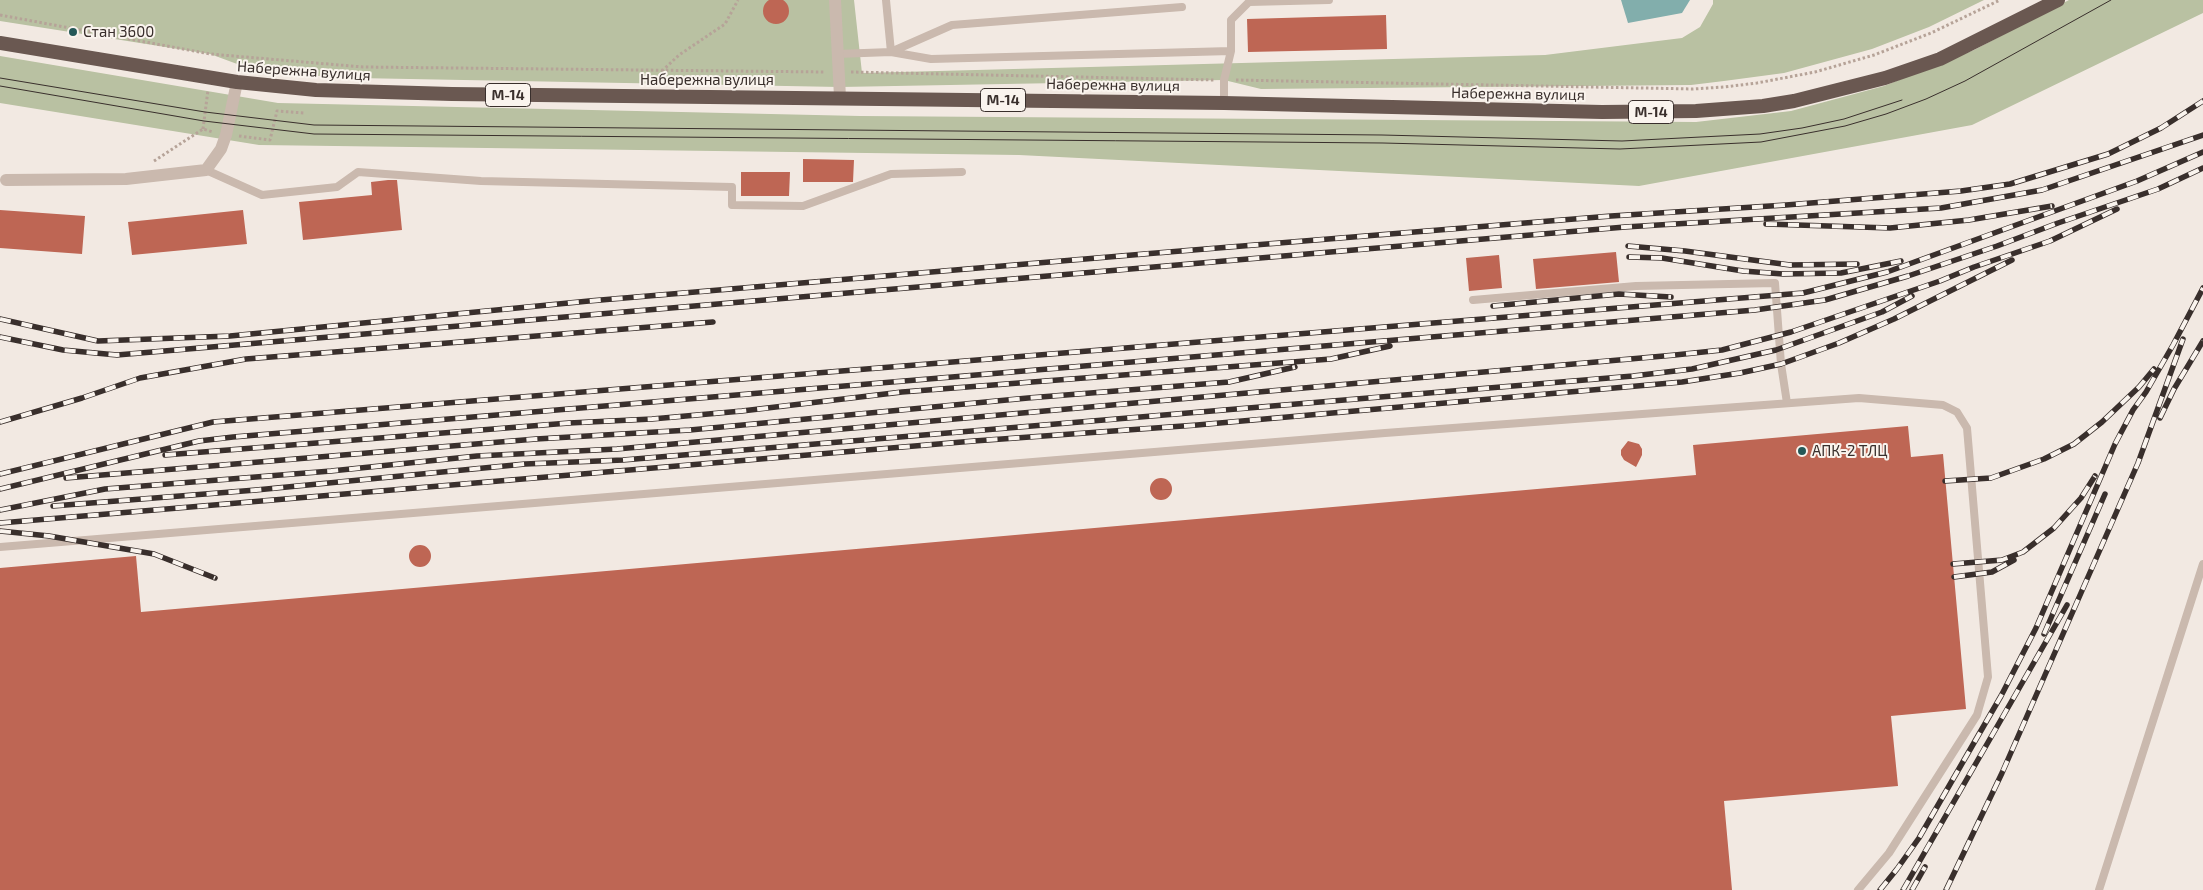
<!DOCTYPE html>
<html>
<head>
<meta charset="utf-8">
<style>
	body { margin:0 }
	canvas { display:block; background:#f2e9e2 }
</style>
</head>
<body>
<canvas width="2203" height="890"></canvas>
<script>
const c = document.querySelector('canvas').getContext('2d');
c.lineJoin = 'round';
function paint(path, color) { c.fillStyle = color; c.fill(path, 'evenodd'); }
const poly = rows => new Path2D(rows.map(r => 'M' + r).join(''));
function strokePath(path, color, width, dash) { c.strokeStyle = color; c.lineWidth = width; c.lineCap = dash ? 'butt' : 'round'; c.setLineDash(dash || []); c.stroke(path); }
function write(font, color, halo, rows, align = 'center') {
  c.font = font + ' "Exo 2",sans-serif'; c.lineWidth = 4; c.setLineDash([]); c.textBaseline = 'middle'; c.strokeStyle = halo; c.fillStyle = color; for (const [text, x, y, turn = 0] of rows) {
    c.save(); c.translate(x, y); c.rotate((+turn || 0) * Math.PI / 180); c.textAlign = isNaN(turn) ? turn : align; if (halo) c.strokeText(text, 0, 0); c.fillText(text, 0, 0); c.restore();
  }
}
paint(poly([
	[0,0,854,0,862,73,1545,55,1682,38,1700,27,1713,4,1713,0,1984,0,1929,27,1872,49,1784,73,1724,81,1691,85,1261,89,1224,80,840,87,356,78,280,74,248,68,210,54,0,21],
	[2069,0,2203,0,2203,13,1972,125,1639,186,1019,155,259,145,0,103,0,56,278,103,860,116,1696,122,1791,111,1884,86,1974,50]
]), '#b9c1a2');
paint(poly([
	[1621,0,1690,0,1682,13,1628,23]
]), '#82aeac');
paint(poly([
	'763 11a13 13 0 1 1 26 0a13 13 0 1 1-26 0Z',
	[1386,15,1387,49,1248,52,1247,19],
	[803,159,854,160,853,182,803,182],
	[741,172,790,172,789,196,741,196],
	[388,180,397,180,402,230,303,240,299,202,372,195,371,182],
	[0,210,85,216,82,254,0,248],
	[243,210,247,244,132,255,128,222],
	[1616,252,1619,282,1536,289,1533,259],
	[1499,255,1502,288,1469,291,1466,258],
	[1908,426,1911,457,1943,454,1966,709,1891,716,1898,786,1724,801,1732,890,0,890,0,568,136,556,141,612,1696,475,1693,445],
	[1628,441,1639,444,1642,449,1642,455,1636,467,1624,460,1621,455,1621,450],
	'1150 489a11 11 0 1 1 22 0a11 11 0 1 1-22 0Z',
	'409 556a11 11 0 1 1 22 0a11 11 0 1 1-22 0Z'
]), '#be6654');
strokePath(poly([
	[0,15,210,54,363,67,825,72],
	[662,71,679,55,725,24,738,0],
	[851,72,1215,80],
	[1236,80,1693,89,1724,87,1757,83,1815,72,1874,55,1931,33,2000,0],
	[203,129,208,90],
	[239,136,270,140,277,111,304,113],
	[154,161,203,129,213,132]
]), '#b6a398', 3, [2.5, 2.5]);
strokePath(poly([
	[886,0,891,52],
	[893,51,952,25,1182,7],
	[837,54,891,52,931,59,1231,51],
	[1224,103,1224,80,1231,51,1231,20,1249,2,1329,0],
	[206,170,262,195,337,187,358,172,481,181,732,187,732,205,803,206,891,174,962,172],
	[1473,300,1636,286,1775,283,1781,364,1787,403],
	[0,547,1385,433,1859,398,1943,405,1957,412,1967,428,1988,677,1977,715,1889,853,1858,890],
	[2099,890,2203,564]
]), '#cab9ae', 8);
strokePath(poly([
	[835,0,840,97],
	[6,180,126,179,206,170,221,149,226,135,237,82]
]), '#cab9ae', 12);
strokePath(poly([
	[0,43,237,82,316,90,452,94,1224,103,1602,112,1696,111,1763,106,1794,101,1885,78,1940,59,2058,0]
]), '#6a5851', 14);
strokePath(poly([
	[0,78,205,112,314,125,1382,135,1622,141,1760,134,1802,128,1844,119,1902,100],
	[0,86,204,121,314,134,1383,143,1620,149,1761,142,1845,126,1886,114,1926,99,1965,81,2111,0]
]), '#392f2c', 1);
const rail = poly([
	[1766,224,1890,228,1969,220,2052,206],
	[1628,246,1685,251,1790,265,1857,264],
	[1629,257,1662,258,1743,271,1783,274,1841,273,1901,261],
	[1493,306,1619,294,1671,297],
	[0,319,98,341,230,336,589,301,1144,254,1611,216,1786,205,1961,191,2010,184,2108,154,2161,128,2203,101],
	[0,337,63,350,117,355,1625,227,1941,208,2042,190,2203,135],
	[2160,418,2174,389,2203,341],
	[0,422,82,398,140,378,246,359,713,322],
	[165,455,569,423,652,419,742,411,902,392,1331,359,1390,346],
	[0,474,213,422,1803,293,1887,272,2137,181,2203,152],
	[66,478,536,439,690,430,1028,398,1229,382,1295,367],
	[1945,481,1991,478,2044,459,2074,444,2102,422,2139,387,2154,369],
	[0,489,199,441,233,437,1755,310,1825,300,1908,276,1997,246,2058,223,2158,189,2203,168],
	[53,506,256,490,525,464,623,460,1633,376,1692,369,1776,350,1882,312,1912,296],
	[0,510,105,489,331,471,477,456,617,449,1675,355,1722,350,1791,332,1940,281,1974,267,2050,241,2117,209],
	[0,523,974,441,1197,425,1682,382,1740,373,1781,364,1839,343,1894,319,2012,260],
	[0,531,49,536,154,554,215,578],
	[1953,564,2002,560,2023,552,2054,528,2081,498,2095,476],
	[1954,577,1992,572,2014,560],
	[2044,634,2105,494],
	[1880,890,1897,869,1919,838,2001,696,2036,628,2115,444,2133,410,2146,392,2173,345,2203,288],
	[1903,890,2067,605],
	[1912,890,1925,867],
	[1946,890,2002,773,2138,463,2183,339]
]);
strokePath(rail, '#392f2c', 5.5);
strokePath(rail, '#faf4ee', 4, [11]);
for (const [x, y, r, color] of [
	[73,32,5,"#245858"],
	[1802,451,5,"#245858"]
]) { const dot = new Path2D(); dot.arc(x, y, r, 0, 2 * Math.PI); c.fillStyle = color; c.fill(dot); strokePath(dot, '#faf4ee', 2); }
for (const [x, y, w] of [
	[508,95,45],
	[1003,100,45],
	[1651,112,45]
]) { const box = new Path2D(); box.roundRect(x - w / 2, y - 11.5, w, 23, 4); c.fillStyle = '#faf4ee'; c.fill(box); strokePath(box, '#392f2c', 1); }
write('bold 14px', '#392f2c', null, [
	["М-14",508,95],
	["М-14",1003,100],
	["М-14",1651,112]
]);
write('15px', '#392f2c', '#faf4ee', [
	["Стан 3600",83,32],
	["АПК-2 ТЛЦ",1812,451]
], 'left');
write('15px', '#392f2c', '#faf4ee', [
	["Набережна вулиця",304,71,4],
	["Набережна вулиця",707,80],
	["Набережна вулиця",1113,85,1],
	["Набережна вулиця",1518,94,1]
]);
</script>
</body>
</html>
